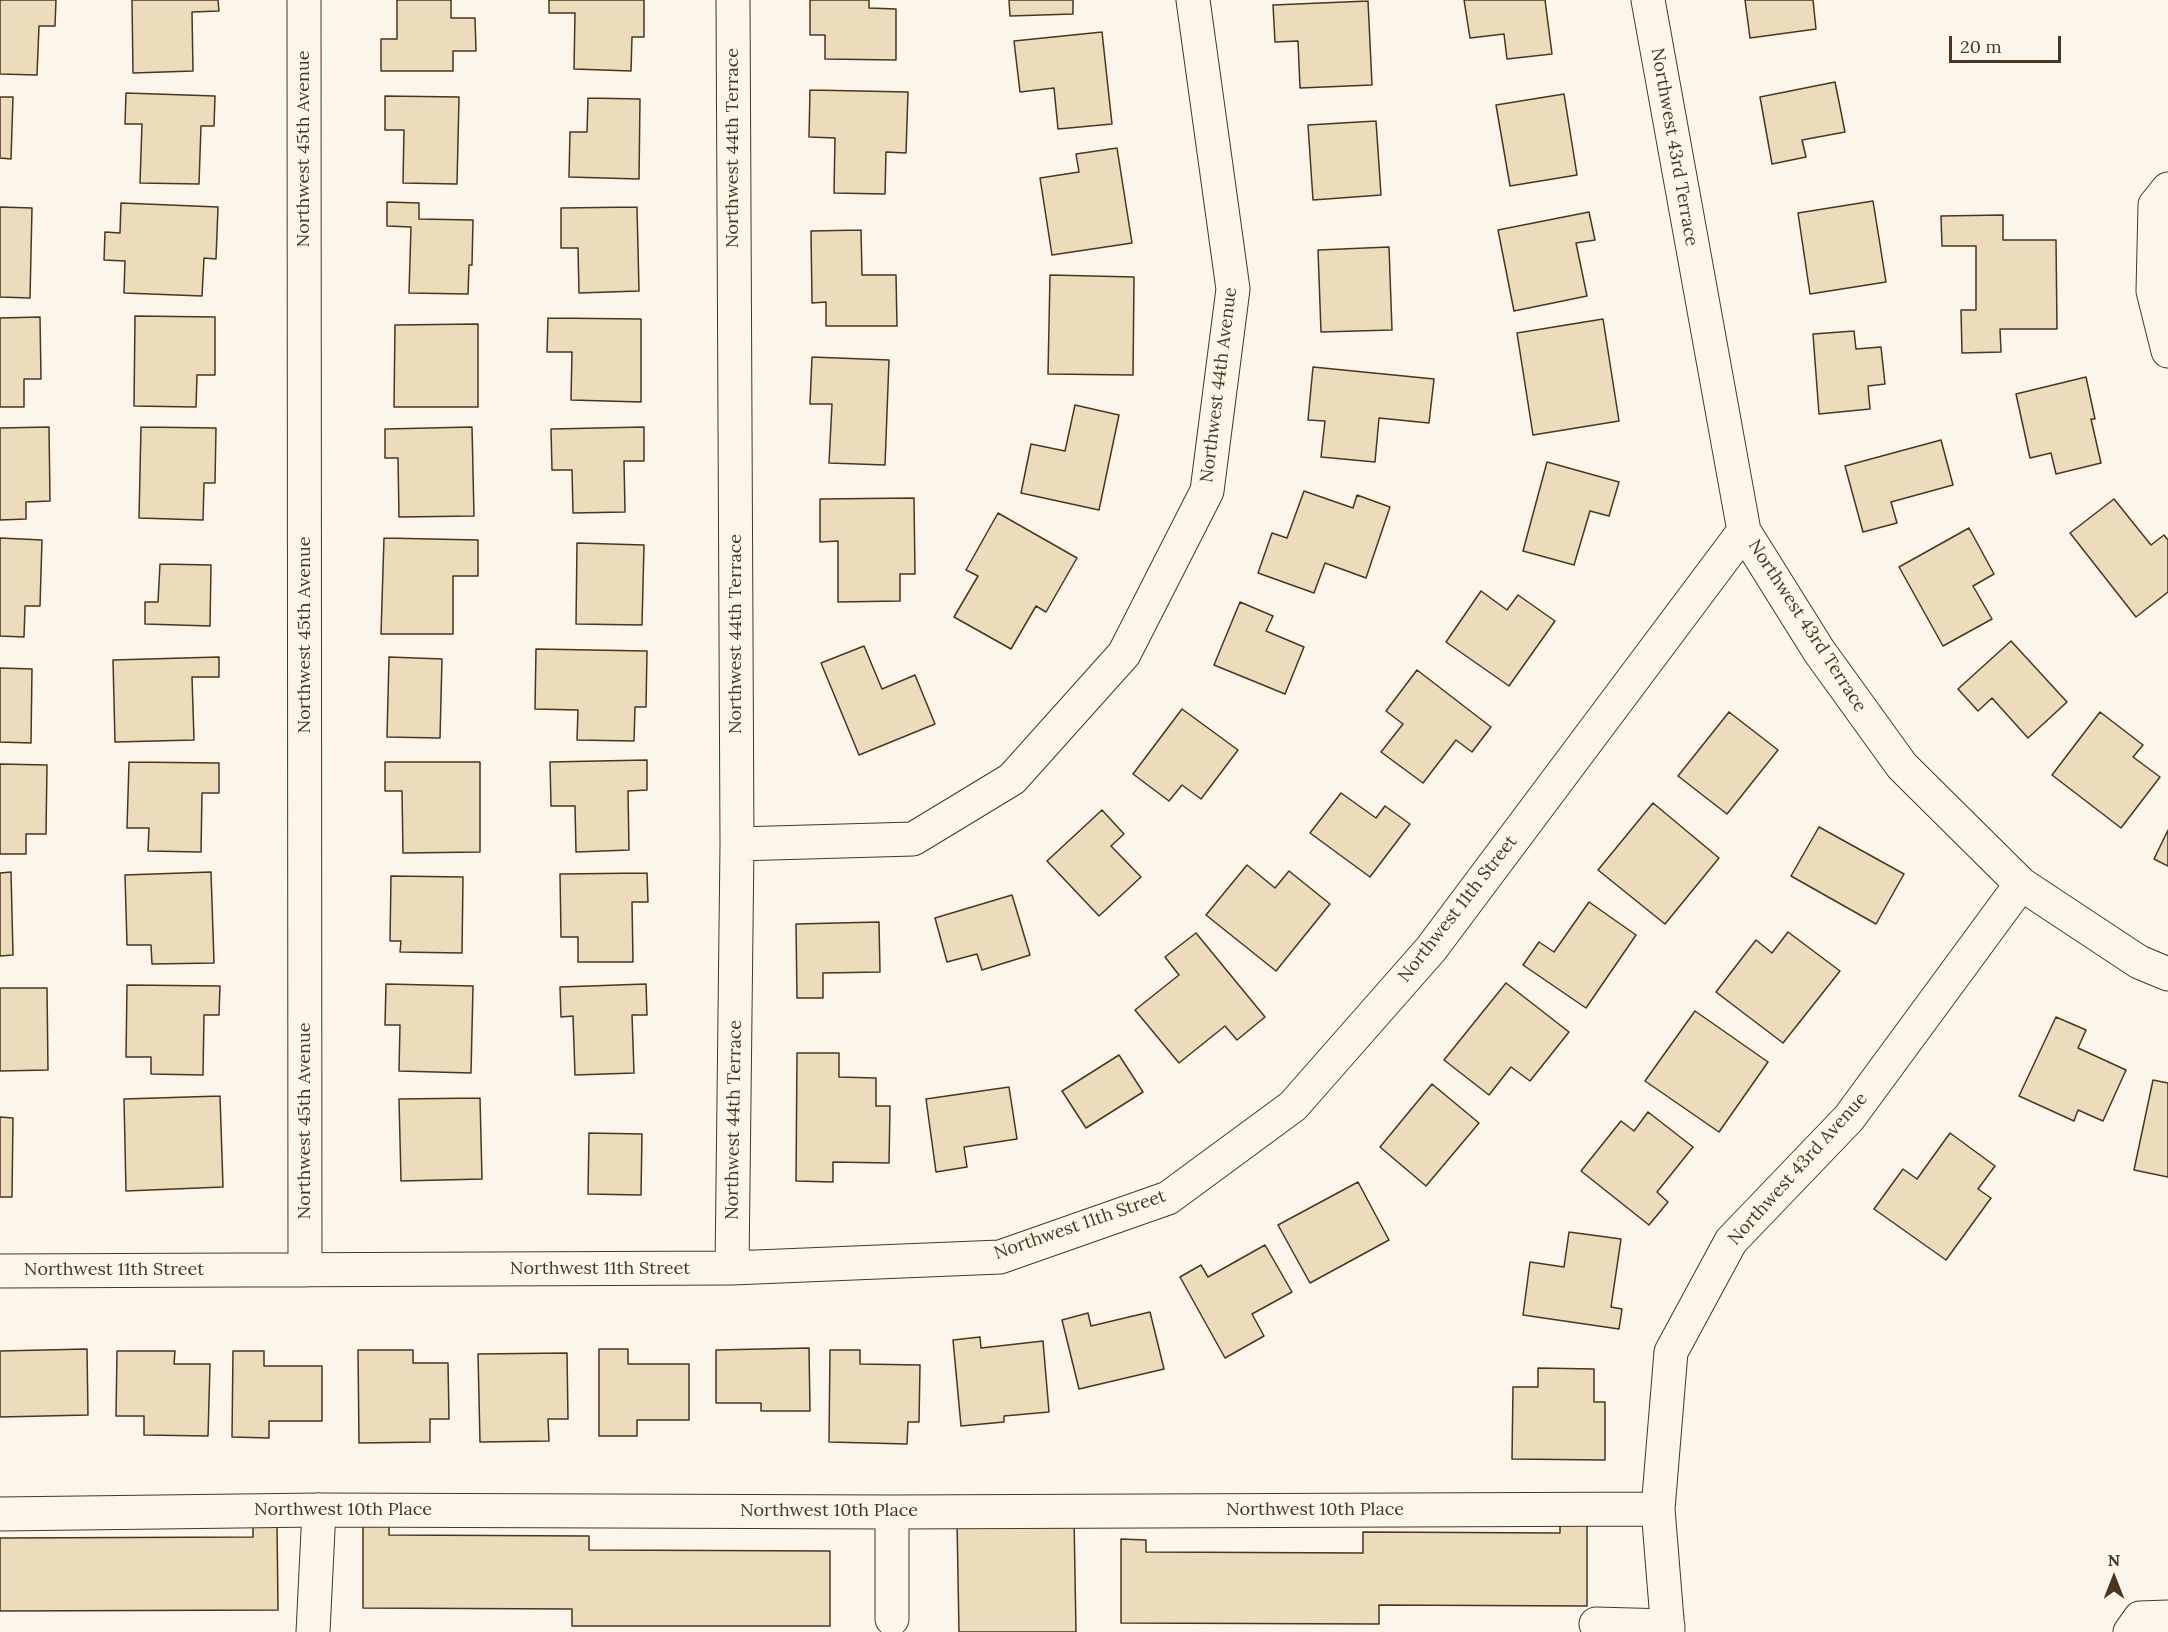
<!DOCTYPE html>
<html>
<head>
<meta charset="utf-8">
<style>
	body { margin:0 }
	#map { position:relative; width:2168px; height:1632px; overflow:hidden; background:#fbf6e9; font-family:Lora,serif }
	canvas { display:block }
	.north { position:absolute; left:2084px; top:1548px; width:60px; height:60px; -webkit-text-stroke:4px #fbf6e9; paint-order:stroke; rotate:0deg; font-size:16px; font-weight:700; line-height:24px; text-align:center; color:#4a3520 }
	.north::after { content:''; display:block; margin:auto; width:21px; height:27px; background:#4a3520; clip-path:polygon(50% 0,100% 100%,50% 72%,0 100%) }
	.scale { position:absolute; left:1949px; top:36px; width:112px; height:27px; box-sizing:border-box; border:3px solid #4a3520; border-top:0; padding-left:8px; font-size:18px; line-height:21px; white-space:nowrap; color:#4a3520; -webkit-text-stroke:4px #fbf6e9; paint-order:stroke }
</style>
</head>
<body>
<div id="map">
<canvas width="2168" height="1632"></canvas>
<div class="north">N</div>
<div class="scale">20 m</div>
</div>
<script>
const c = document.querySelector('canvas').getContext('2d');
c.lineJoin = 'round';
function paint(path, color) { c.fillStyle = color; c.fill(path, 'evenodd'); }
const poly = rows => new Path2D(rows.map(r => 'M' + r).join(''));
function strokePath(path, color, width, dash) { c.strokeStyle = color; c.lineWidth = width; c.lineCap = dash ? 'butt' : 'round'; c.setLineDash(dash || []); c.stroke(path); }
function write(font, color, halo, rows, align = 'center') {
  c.font = font + ' Lora,serif'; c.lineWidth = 4.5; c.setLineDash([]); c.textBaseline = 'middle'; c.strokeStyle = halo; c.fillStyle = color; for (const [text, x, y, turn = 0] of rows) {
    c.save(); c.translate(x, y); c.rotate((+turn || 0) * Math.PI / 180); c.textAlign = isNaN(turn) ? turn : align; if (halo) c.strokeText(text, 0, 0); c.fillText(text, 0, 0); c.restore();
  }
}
const building = poly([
	[0,0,56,0,55,26,39,26,37,75,0,74,0,0],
	[132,0,218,0,219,11,192,12,193,71,133,73,132,0],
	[397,0,451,0,451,18,475,18,476,51,453,51,453,71,381,71,381,39,397,39,397,0],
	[549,0,644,0,644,37,632,37,631,71,574,69,575,13,549,13,549,0],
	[810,0,869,0,869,8,896,9,896,60,825,59,825,35,810,35,810,0],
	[1009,0,1073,0,1073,14,1010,16,1009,0],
	[1464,0,1545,0,1552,54,1507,59,1504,34,1470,38,1464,0],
	[1745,0,1813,0,1816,29,1750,38,1745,0],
	[1368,1,1372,85,1300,88,1298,41,1275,42,1273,5,1368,1],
	[1102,32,1112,124,1058,129,1054,88,1020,92,1014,41,1102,32],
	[1835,82,1845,132,1802,140,1806,157,1772,164,1760,97,1835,82],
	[810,90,908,92,906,153,886,152,885,194,834,193,835,138,809,137,810,90],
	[126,93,215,96,214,126,201,126,199,184,140,183,142,124,125,124,126,93],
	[1564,94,1577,175,1510,186,1496,105,1564,94],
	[385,96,459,97,457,184,403,183,404,130,385,130,385,96],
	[0,97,13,97,11,159,0,158,0,97],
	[588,98,640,99,639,179,569,177,570,132,587,132,588,98],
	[1376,121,1381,195,1313,200,1308,125,1376,121],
	[1117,148,1132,243,1052,255,1040,178,1079,172,1076,154,1117,148],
	[1873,201,1886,282,1810,294,1798,213,1873,201],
	[387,202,419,203,419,219,473,220,472,265,469,265,468,294,409,293,411,227,387,226,387,202],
	[121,203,218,207,216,259,204,258,202,296,124,293,125,261,104,260,105,232,120,233,121,203],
	[0,207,32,208,30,298,0,297,0,207],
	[637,207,639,291,579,293,578,248,561,248,561,208,637,207],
	[1589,212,1595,240,1576,243,1587,296,1514,311,1498,230,1589,212],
	[2003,215,2003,240,2056,240,2057,329,2000,329,2001,352,1962,353,1961,310,1976,310,1976,246,1942,246,1941,216,2003,215],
	[861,230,862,275,896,275,897,326,826,326,826,302,812,303,811,231,861,230],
	[1389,247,1392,330,1321,332,1318,250,1389,247],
	[1050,275,1134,277,1133,375,1048,374,1050,275],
	[135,316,215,317,215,375,197,375,196,407,134,406,135,316],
	[40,317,41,379,24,379,24,407,0,407,0,318,40,317],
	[548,318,641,319,641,402,571,400,572,352,547,352,548,318],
	[1603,319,1619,421,1533,435,1517,333,1603,319],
	[478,324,478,407,394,407,395,325,478,324],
	[1854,331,1856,349,1881,347,1885,384,1868,386,1870,409,1819,414,1813,334,1854,331],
	[812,357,889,360,885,465,829,463,832,404,810,404,812,357],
	[1313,367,1434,379,1429,423,1379,418,1375,462,1321,457,1325,421,1308,420,1313,367],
	[2086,377,2095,419,2091,419,2101,463,2056,474,2051,453,2030,458,2016,394,2086,377],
	[1075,405,1119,415,1099,510,1021,493,1031,444,1065,451,1075,405],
	[49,427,50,501,26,502,26,519,0,520,0,428,49,427],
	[141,427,216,428,215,483,204,483,203,520,139,518,141,427],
	[472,427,474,516,399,517,398,458,385,458,385,429,472,427],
	[644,427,644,461,624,461,625,512,573,513,572,470,552,470,551,429,644,427],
	[1941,440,1953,485,1891,502,1897,523,1863,532,1845,466,1941,440],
	[1547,462,1619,482,1609,516,1590,511,1574,565,1523,551,1547,462],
	[1304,491,1353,508,1357,495,1390,507,1366,578,1325,563,1314,593,1258,573,1272,533,1287,538,1304,491],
	[914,498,915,574,900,574,900,601,838,602,838,541,820,542,820,499,914,498],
	[2114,499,2151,545,2164,535,2168,540,2168,592,2136,617,2070,533,2114,499],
	[998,513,1077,558,1046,612,1036,606,1011,649,954,617,978,576,966,570,998,513],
	[1969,528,1994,574,1973,586,1992,619,1943,646,1899,567,1969,528],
	[0,538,42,540,40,606,25,606,24,637,0,636,0,538],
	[384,538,478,540,478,576,453,576,453,634,381,634,384,538],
	[577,543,644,545,642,625,576,624,577,543],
	[160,564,211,565,210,626,145,624,145,602,158,602,160,564],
	[1481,591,1507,610,1518,595,1555,621,1509,686,1446,642,1481,591],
	[1240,602,1273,616,1266,631,1304,647,1285,694,1214,665,1240,602],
	[2011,641,2067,702,2028,738,1992,698,1978,711,1958,689,2011,641],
	[864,646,882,689,915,675,935,724,859,755,821,663,864,646],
	[536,649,647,651,646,707,635,707,634,741,577,740,578,710,535,709,536,649],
	[219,657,219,677,192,677,194,740,115,742,113,660,219,657],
	[389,657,442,659,440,738,387,737,389,657],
	[0,668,32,669,31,743,0,742,0,668],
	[1417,670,1491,727,1472,752,1456,740,1423,783,1381,752,1403,724,1386,711,1417,670],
	[1182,709,1238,750,1201,799,1182,785,1169,801,1133,774,1182,709],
	[1729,712,1778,750,1727,814,1678,776,1729,712],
	[2100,712,2143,745,2133,757,2160,777,2121,828,2052,775,2100,712],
	[647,760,647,790,628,791,629,850,576,852,575,806,551,806,550,762,647,760],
	[129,762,219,763,219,793,202,793,201,852,148,851,149,828,127,828,129,762],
	[385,762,480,762,480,852,403,853,402,791,385,791,385,762],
	[0,764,47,765,46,834,26,834,26,854,0,854,0,764],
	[1341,793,1376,818,1385,806,1410,824,1370,877,1310,833,1341,793],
	[1653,803,1719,858,1665,924,1598,870,1653,803],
	[1102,810,1124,834,1111,846,1141,877,1099,916,1047,861,1102,810],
	[1819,827,1904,874,1876,924,1791,876,1819,827],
	[2168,830,2168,866,2154,859,2168,830],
	[1247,865,1275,888,1289,871,1330,904,1276,971,1206,915,1247,865],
	[11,872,13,955,0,956,0,873,11,872],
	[211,872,214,963,152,964,151,945,127,945,125,875,211,872],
	[647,873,648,902,632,902,633,962,578,962,578,937,561,937,560,874,647,873],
	[391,876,463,877,462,953,400,952,401,941,390,941,391,876],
	[1012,895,1030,955,982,970,977,954,947,962,935,918,1012,895],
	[1589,902,1636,935,1586,1008,1523,965,1539,942,1554,952,1589,902],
	[879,922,880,972,823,973,823,998,797,998,796,924,879,922],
	[1788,932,1840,971,1783,1043,1716,992,1756,940,1772,953,1788,932],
	[1196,933,1265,1017,1237,1040,1225,1026,1179,1063,1135,1010,1179,975,1165,957,1196,933],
	[1506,983,1569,1032,1530,1081,1511,1067,1489,1095,1444,1060,1506,983],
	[386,984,473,986,471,1073,399,1071,400,1025,385,1025,386,984],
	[646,984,647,1015,632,1015,634,1073,575,1075,573,1016,561,1017,560,987,646,984],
	[127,985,220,986,219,1015,204,1015,203,1075,151,1074,151,1057,126,1057,127,985],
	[0,988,47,988,48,1070,0,1071,0,988],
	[1695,1011,1768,1062,1719,1132,1645,1081,1695,1011],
	[2056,1017,2086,1030,2078,1048,2126,1070,2103,1121,2078,1110,2074,1121,2019,1096,2056,1017],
	[797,1053,839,1053,839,1077,876,1078,876,1106,890,1106,889,1163,833,1162,833,1182,796,1181,797,1053],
	[1119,1055,1143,1092,1086,1128,1062,1091,1119,1055],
	[2153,1080,2168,1083,2168,1177,2134,1170,2153,1080],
	[1432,1084,1479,1123,1426,1186,1380,1147,1432,1084],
	[1009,1087,1017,1139,964,1147,967,1167,936,1172,926,1099,1009,1087],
	[220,1096,223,1187,126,1191,124,1099,220,1096],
	[480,1098,482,1179,401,1181,399,1099,480,1098],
	[1648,1112,1693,1147,1657,1192,1668,1202,1649,1225,1581,1171,1621,1121,1634,1131,1648,1112],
	[0,1117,13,1118,12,1197,0,1197,0,1117],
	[589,1133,642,1134,641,1195,588,1194,589,1133],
	[1950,1133,1995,1166,1978,1189,1991,1198,1946,1260,1874,1209,1903,1169,1917,1179,1950,1133],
	[1358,1182,1389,1240,1310,1283,1278,1225,1358,1182],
	[1569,1232,1621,1239,1611,1307,1622,1309,1619,1329,1523,1315,1530,1262,1564,1267,1569,1232],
	[1265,1245,1292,1292,1252,1314,1264,1336,1225,1358,1180,1277,1201,1265,1208,1277,1265,1245],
	[1150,1312,1164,1369,1079,1389,1062,1320,1088,1313,1091,1326,1150,1312],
	[980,1337,981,1348,1043,1341,1049,1412,1004,1416,1004,1422,961,1426,953,1340,980,1337],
	[809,1348,810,1411,761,1411,761,1403,716,1403,716,1350,809,1348],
	[87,1349,88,1415,0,1417,0,1351,87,1349],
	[599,1349,628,1349,628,1364,689,1364,689,1420,637,1420,637,1436,599,1436,599,1349],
	[358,1350,413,1350,413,1363,448,1363,449,1419,430,1419,430,1442,359,1443,358,1350],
	[830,1350,860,1350,860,1364,920,1365,919,1422,908,1422,907,1444,829,1442,830,1350],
	[117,1351,175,1351,174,1364,210,1364,208,1436,144,1435,144,1416,116,1416,117,1351],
	[233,1351,264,1351,264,1366,322,1366,322,1421,269,1421,269,1438,232,1437,233,1351],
	[567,1353,568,1419,548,1419,549,1441,480,1442,478,1354,567,1353],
	[1538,1368,1594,1369,1594,1402,1605,1402,1605,1460,1512,1459,1513,1387,1538,1387,1538,1368],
	[1074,1517,1076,1632,959,1632,957,1520,1074,1517],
	[1560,1521,1587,1521,1587,1606,1379,1605,1379,1624,1121,1623,1121,1539,1146,1540,1146,1552,1363,1553,1363,1532,1560,1533,1560,1521],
	[253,1523,277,1523,278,1610,0,1611,0,1538,253,1537,253,1523],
	[363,1523,389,1523,389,1535,589,1536,589,1550,830,1551,830,1626,572,1626,572,1609,363,1608,363,1523]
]);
paint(building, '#ecdcbc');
strokePath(building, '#4a3520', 1.5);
const minor = poly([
	[304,0,305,1270],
	[1648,0,1744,531,1819,651,1902,766,2021,884,2139,962,2168,974],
	[2168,189,2155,205,2153,291,2168,351],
	[737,844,913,839,1012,779,1124,654,1207,491,1233,289,1193,0],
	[732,1268,737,844,733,0],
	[0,1271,732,1268,1000,1257,1168,1198,1293,1106,1431,949,1744,531],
	[892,1512,892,1619],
	[0,1514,319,1510,892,1512,1658,1509],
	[1596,1624,1668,1626],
	[313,1632,319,1510],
	[1668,1632,1658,1509,1671,1352,1731,1241,1849,1118,2021,884],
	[2130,1632,2140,1618,2168,1617]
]);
strokePath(minor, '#4a3520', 35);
strokePath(minor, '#fbf6e9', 33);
write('18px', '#4a3520', '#fbf6e9', [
	["Northwest 43rd Terrace",1674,147,80],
	["Northwest 44th Terrace",733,148,-90],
	["Northwest 45th Avenue",304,149,-90],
	["Northwest 44th Avenue",1219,385,-83],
	["Northwest 43rd Terrace",1807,626,57],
	["Northwest 44th Terrace",736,634,-90],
	["Northwest 45th Avenue",305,635,-90],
	["Northwest 11th Street",1458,909,-52],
	["Northwest 44th Terrace",734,1120,-89],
	["Northwest 45th Avenue",305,1121,-90],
	["Northwest 43rd Avenue",1798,1169,-48],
	["Northwest 11th Street",1080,1225,-19],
	["Northwest 11th Street",600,1269],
	["Northwest 11th Street",114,1270],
	["Northwest 10th Place",343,1510],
	["Northwest 10th Place",1315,1510],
	["Northwest 10th Place",829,1511]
]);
</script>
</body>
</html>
